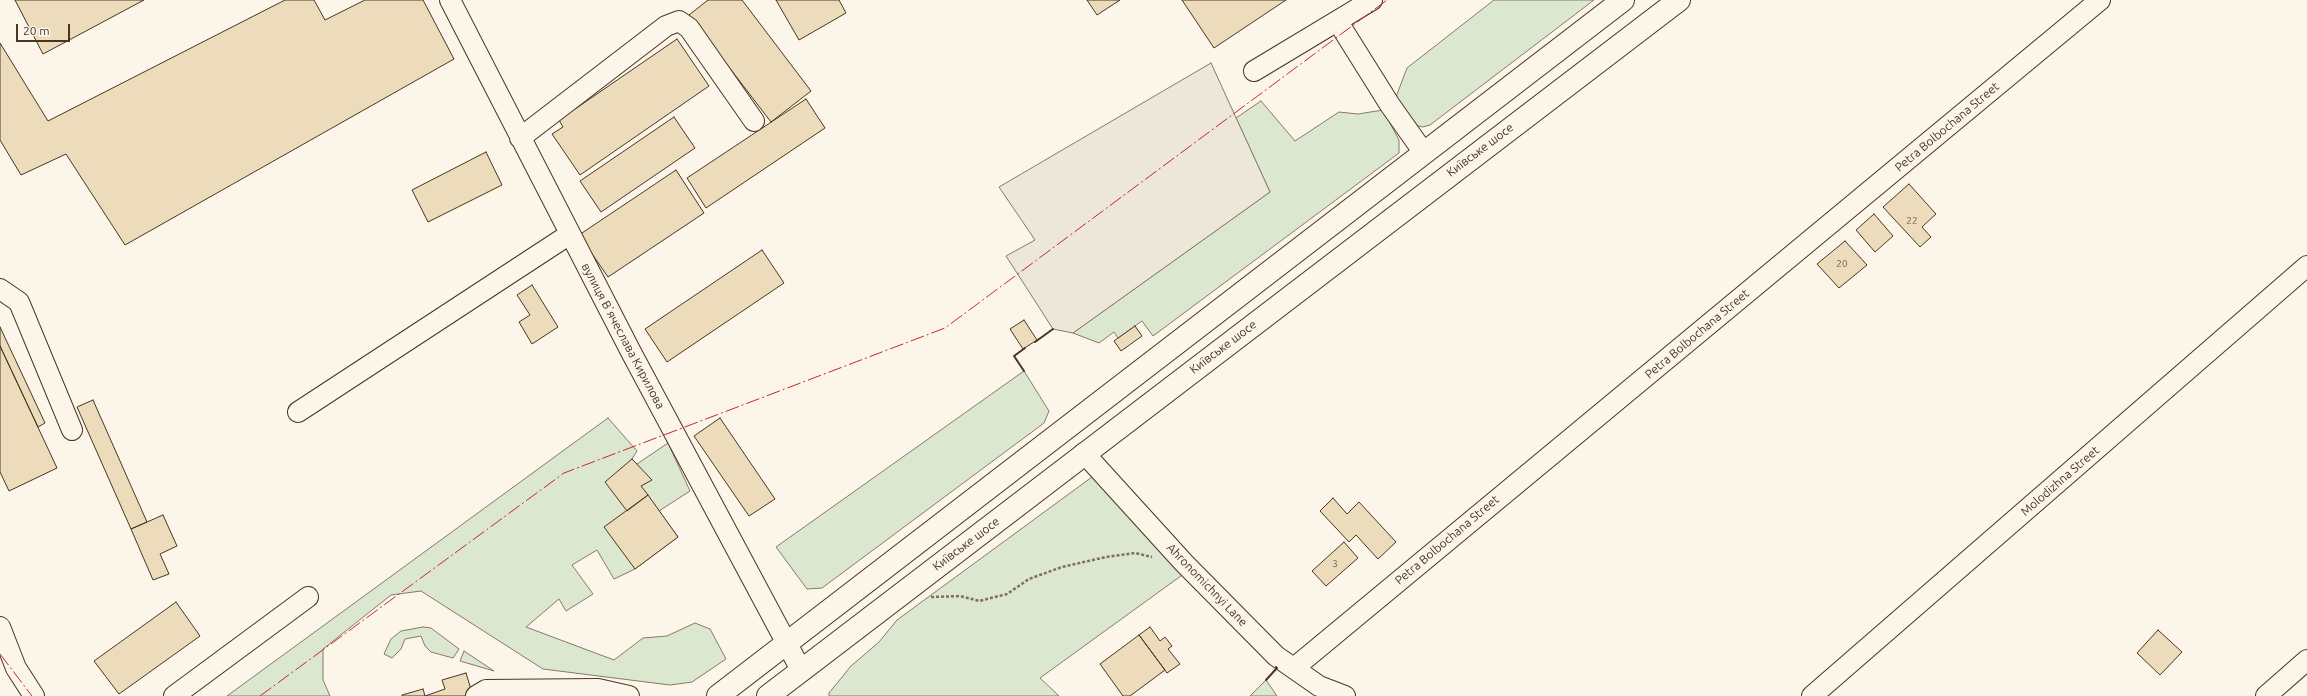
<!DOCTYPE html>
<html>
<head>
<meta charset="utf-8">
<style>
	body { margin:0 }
	#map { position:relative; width:2307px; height:696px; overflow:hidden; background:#fbf6e9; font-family:Ubuntu,sans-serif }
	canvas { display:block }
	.scale { position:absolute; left:16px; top:24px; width:54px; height:18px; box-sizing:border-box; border:2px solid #4a3520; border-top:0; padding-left:5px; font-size:12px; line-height:14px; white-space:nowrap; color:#4a3520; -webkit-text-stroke:3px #fbf6e9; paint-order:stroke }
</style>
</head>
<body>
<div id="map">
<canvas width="2307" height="696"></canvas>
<div class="scale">20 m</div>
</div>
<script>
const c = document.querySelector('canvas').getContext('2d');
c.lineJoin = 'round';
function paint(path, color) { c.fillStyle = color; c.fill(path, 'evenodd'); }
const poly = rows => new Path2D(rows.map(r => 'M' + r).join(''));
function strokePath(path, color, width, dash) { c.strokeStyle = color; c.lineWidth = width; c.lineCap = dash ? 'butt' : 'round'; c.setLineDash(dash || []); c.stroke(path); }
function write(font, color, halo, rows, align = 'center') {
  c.font = font + ' Ubuntu,sans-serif'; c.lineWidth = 3; c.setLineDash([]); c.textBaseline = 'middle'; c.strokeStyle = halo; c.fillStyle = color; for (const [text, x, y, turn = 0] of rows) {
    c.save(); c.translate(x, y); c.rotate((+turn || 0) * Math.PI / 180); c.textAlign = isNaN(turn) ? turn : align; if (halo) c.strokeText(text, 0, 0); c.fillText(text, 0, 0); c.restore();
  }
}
const green = poly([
	[1494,0,1594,0,1430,125,1423,127,1414,125,1396,97,1407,68,1494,0],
	[1261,101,1295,141,1339,112,1358,114,1383,110,1399,140,1399,153,1153,336,1142,321,1118,338,1114,332,1099,343,1073,333,1270,192,1236,118,1261,101],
	[1024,371,1049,411,1044,423,822,588,807,589,776,547,1024,371],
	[608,418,637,451,632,459,637,464,668,443,690,491,659,511,678,537,635,569,614,579,597,550,572,565,593,594,566,611,559,599,526,627,614,660,643,638,667,636,695,623,710,629,726,659,692,682,670,685,543,669,421,591,391,595,323,649,323,680,330,696,227,696,608,418],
	[1092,477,1185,573,1040,678,1059,696,829,696,829,693,851,666,879,642,897,620,1092,477],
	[423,627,431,628,459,649,453,658,431,652,425,646,421,636,405,639,401,649,392,658,384,654,391,639,401,631,423,627],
	[464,651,494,671,460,661,464,651],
	[1266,680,1277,696,1250,696,1266,680]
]);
paint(green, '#dce7d0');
strokePath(green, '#887966', 1);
const parking = poly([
	[1211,63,1270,192,1073,333,1053,329,1006,256,1035,240,999,187,1211,63]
]);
paint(parking, '#ede7d9');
strokePath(parking, '#887966', 1);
const building = poly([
	[15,0,144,0,43,54,15,0],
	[285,0,314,0,325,20,365,0,423,0,454,59,125,245,66,154,21,175,0,140,0,43,48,121,285,0],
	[708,0,742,0,811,91,771,122,689,15,708,0],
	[776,0,839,0,846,13,799,40,776,0],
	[1087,0,1120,0,1097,15,1087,0],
	[1182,0,1286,0,1214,48,1182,0],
	[677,39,709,86,580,175,552,134,563,127,559,120,677,39],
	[806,99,825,128,706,208,687,178,806,99],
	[674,117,695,148,601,212,580,181,674,117],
	[486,152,502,185,428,222,412,190,486,152],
	[676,170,704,213,608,277,579,235,676,170],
	[1909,184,1936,214,1922,227,1931,237,1920,247,1883,207,1909,184],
	[1874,214,1893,236,1875,252,1856,230,1874,214],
	[1845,241,1867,265,1839,288,1817,264,1845,241],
	[762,250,784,283,667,362,645,329,762,250],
	[532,285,558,327,532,344,519,322,530,315,517,295,532,285],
	[1024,320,1037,340,1023,349,1010,329,1024,320],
	[1135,326,1142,336,1121,351,1114,341,1135,326],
	[0,327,45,423,38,427,0,346,0,327],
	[0,346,57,468,9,491,0,472,0,346],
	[93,400,147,522,131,529,77,407,93,400],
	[720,418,775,499,749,516,694,436,720,418],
	[632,459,652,480,641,486,648,495,627,511,605,482,632,459],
	[648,495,678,537,635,569,604,527,648,495],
	[1333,498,1347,514,1359,502,1396,542,1378,559,1356,535,1349,542,1320,511,1333,498],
	[163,515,177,546,160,554,169,574,153,580,131,529,163,515],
	[1344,542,1358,558,1326,586,1312,571,1344,542],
	[176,602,200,636,119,694,94,661,176,602],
	[1150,627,1160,641,1165,637,1172,646,1168,649,1180,664,1167,673,1139,635,1150,627],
	[2158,630,2182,652,2160,675,2137,653,2158,630],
	[1139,635,1165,670,1130,696,1123,696,1100,664,1139,635],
	[466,673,473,696,425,696,445,689,442,680,466,673],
	[423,689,425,696,402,696,402,695,423,689]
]);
paint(building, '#ecdcbc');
strokePath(building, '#4a3520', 1);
const minor = poly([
	[450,0,631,352,801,670],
	[1338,22,1390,105,1424,153],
	[1254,71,1372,0],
	[520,138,666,26,679,21,689,28,754,121],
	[0,289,19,302,72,430],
	[298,412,570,234],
	[1084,453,1184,563,1276,656,1319,686,1345,696],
	[0,627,16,668,34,696],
	[1294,668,2100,0],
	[174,696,308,597],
	[476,696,486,690,598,689,629,696],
	[1812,696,2307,266],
	[2266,696,2307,660]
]);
const major = poly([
	[718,696,1623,0],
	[768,696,1679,0]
]);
strokePath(minor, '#4a3520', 22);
strokePath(major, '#4a3520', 24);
strokePath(poly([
	[931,597,960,596,979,601,1007,594,1029,579,1062,567,1106,557,1135,553,1152,557]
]), '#7f6f5c', 2.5, [3, 2]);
strokePath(minor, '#fbf6e9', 20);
strokePath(major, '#fbf6e9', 22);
strokePath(poly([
	[1035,342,1053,329],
	[1024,371,1014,356,1025,348],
	[1266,680,1277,668,1276,667]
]), '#4a3520', 2);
strokePath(poly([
	[0,654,32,696],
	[260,696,564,473,945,328,1387,0]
]), '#c62828', 1, [14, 3, 2, 3]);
write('10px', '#725f47', null, [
	["22",1912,221],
	["20",1842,264],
	["3",1335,564]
]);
write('12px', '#4a3520', '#fbf6e9', [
	["Petra Bolbochana Street",1947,127,-40],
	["Київське шосе",1480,150,-37],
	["Petra Bolbochana Street",1697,334,-40],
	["вулиця Вʼячеслава Кирилова",623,336,62],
	["Київське шосе",1223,347,-37],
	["Molodizhna Street",2060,481,-41],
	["Petra Bolbochana Street",1447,540,-40],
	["Київське шосе",966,544,-37],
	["Ahronomichnyi Lane",1207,585,46]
]);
</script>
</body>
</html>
